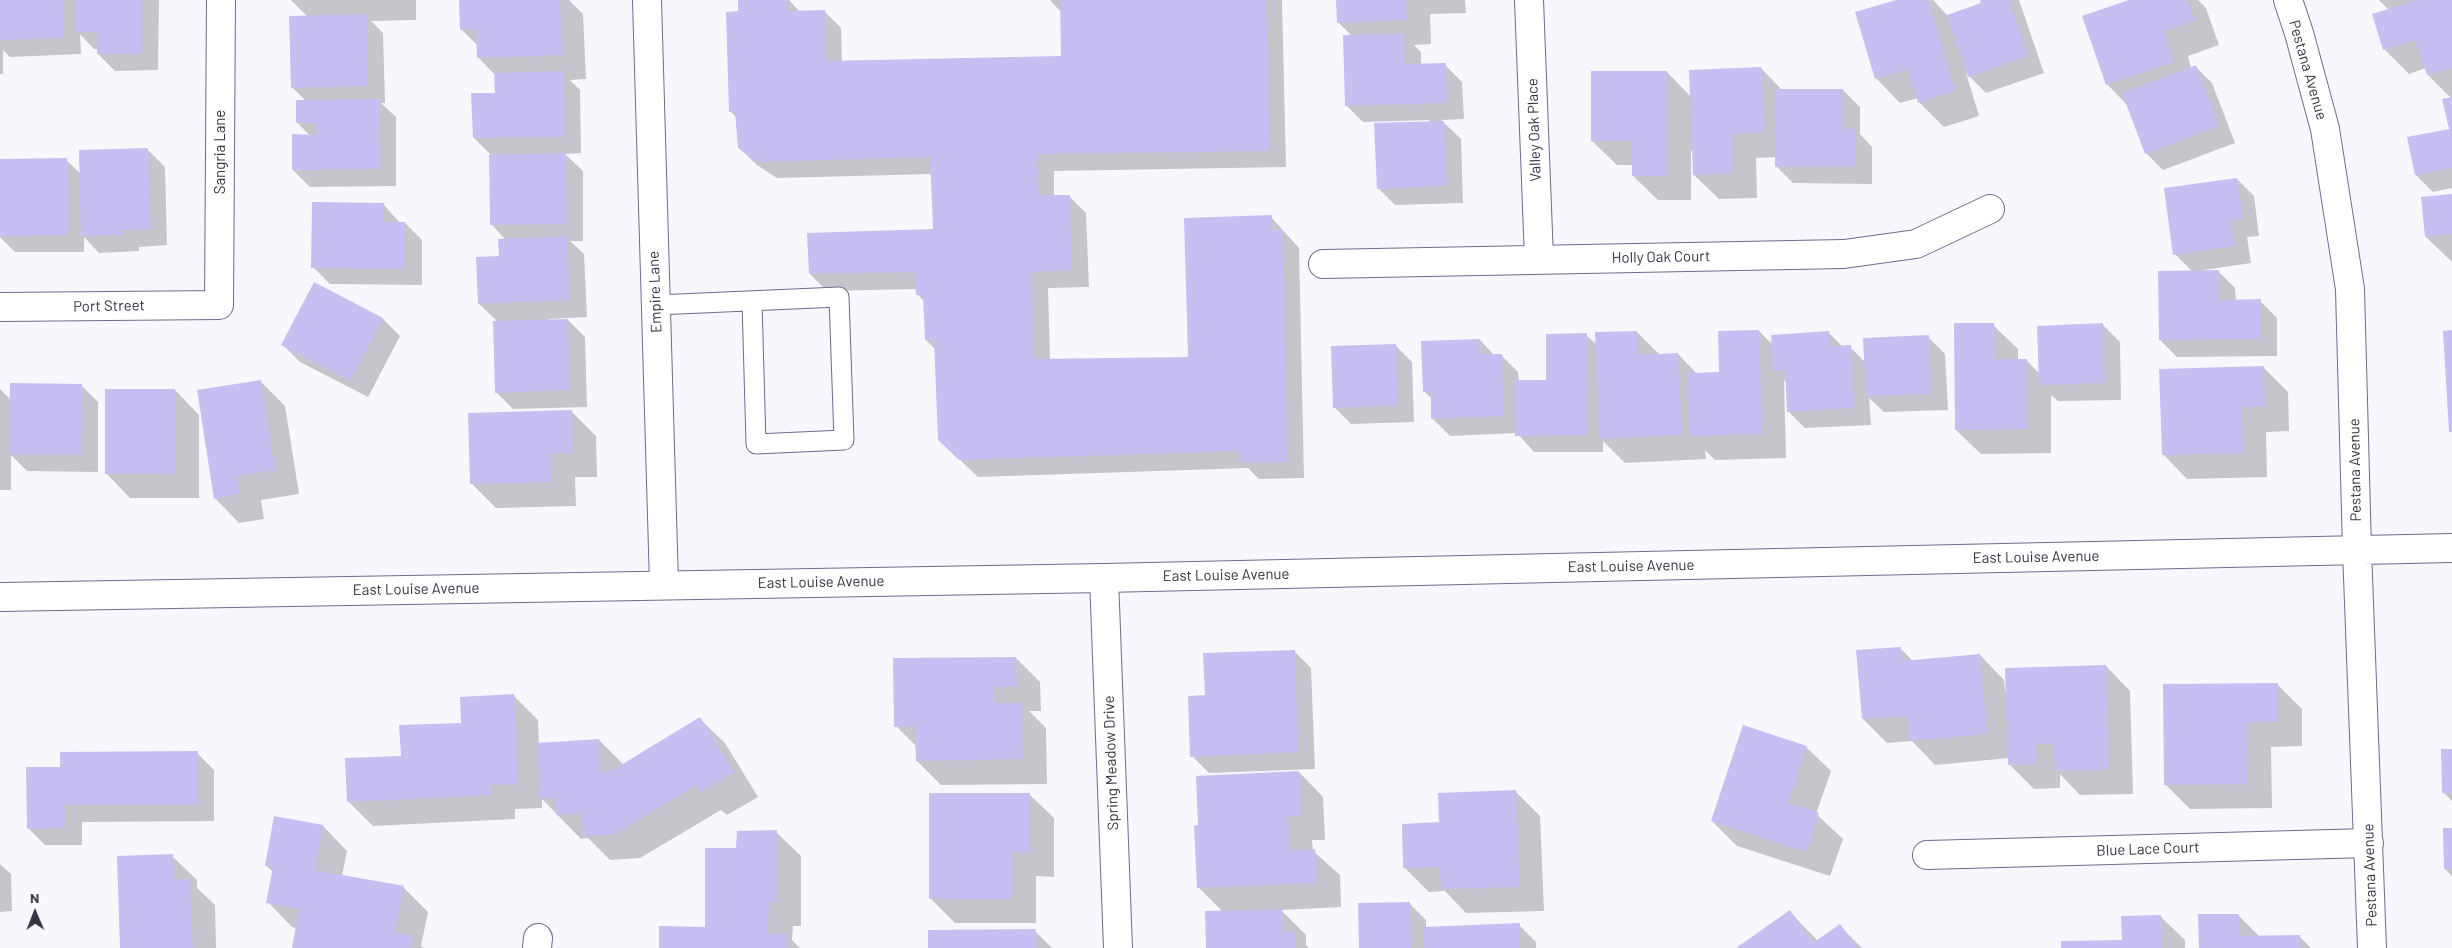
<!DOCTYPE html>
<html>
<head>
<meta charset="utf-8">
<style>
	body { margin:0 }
	#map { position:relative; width:2452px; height:948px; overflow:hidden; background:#f8f7fe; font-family:Barlow,sans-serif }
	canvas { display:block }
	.north { position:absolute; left:10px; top:888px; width:50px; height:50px; -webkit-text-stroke:4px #fff; paint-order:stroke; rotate:359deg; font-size:14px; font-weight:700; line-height:20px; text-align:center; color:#363442 }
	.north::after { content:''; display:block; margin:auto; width:18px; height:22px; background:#363442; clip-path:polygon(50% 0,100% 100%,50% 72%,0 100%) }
</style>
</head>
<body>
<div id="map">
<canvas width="2452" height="948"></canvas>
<div class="north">N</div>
</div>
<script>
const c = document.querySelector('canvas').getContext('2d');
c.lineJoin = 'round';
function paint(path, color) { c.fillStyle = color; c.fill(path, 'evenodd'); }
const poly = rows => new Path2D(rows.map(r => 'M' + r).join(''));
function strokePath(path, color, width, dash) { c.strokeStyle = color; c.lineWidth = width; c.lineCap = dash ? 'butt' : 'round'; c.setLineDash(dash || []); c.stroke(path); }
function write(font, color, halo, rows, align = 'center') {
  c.font = font + ' Barlow,sans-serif'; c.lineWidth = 4; c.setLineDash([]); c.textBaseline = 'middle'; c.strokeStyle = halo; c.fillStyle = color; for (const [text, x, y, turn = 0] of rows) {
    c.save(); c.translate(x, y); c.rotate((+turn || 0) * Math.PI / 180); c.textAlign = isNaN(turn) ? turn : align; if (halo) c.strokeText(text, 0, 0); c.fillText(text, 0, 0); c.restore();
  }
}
paint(poly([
	[0,0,159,0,158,70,115,71,98,54,98,49,94,49,80,34,81,54,10,57,3,50,3,74,0,74],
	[291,0,416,0,416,20,371,21,383,33,385,103,381,103,396,117,396,186,310,187,293,170,310,136,297,122,306,101,292,87,308,17],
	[461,0,569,0,583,14,586,79,570,80,580,90,581,153,565,154,583,171,583,241,570,241,584,254,587,317,549,319,549,321,568,320,585,337,587,407,513,409,496,392,498,322,479,304,506,240,491,224,490,154,474,138,496,94,495,75,478,57,477,45,461,29],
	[739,0,789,0,800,12,824,11,841,28,842,62,1063,57,1061,12,1050,0,1282,0,1286,167,1054,171,1054,196,1069,196,1086,213,1089,287,1048,288,1050,360,1189,358,1271,217,1299,248,1304,478,1259,479,1248,468,978,477,957,457,935,349,926,340,925,302,917,294,916,289,827,291,810,274,934,230,932,174,777,178,757,165,739,148,737,118,731,112],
	[1337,0,1465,0,1466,13,1430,14,1431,44,1414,45,1421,52,1421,65,1445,65,1462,82,1464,119,1441,120,1461,139,1463,203,1395,205,1378,188,1430,120,1363,122,1346,105,1352,36,1338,22],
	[1901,0,1933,0,1948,16,1982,4,1981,0,2019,0,2044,73,1986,93,1966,73,1979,116,1944,127,1919,102,1918,98,1900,103,1876,78],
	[2133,0,2198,0,2206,8,2219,45,2188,56,2191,68,2195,66,2212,83,2235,143,2163,170,2146,153,2128,106,2107,84],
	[2379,0,2452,0,2452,188,2433,192,2416,175,2409,138,2450,130,2451,98,2428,75,2426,68,2409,74,2384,49,2389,10],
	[1761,68,1782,90,1843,90,1860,107,1860,134,1872,147,1872,184,1793,183,1776,166,1776,157,1756,158,1757,198,1719,199,1694,175,1693,151,1691,151,1691,200,1658,200,1633,176,1633,165,1617,165,1592,141,1667,72,1691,97],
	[148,150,165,167,167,245,139,247,139,251,99,253,84,237,84,252,15,252,0,237,0,160,66,160,81,174],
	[2237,179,2254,196,2259,236,2247,237,2251,263,2204,270,2204,271,2218,271,2235,288,2236,301,2260,301,2277,318,2277,356,2177,357,2160,340,2192,271,2175,254],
	[2452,195,2452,261,2451,261,2426,237],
	[383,204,400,223,405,223,422,240,422,285,330,284,313,267],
	[314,284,383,319,400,336,368,397,300,362,283,345],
	[1993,325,2018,349,2018,360,2026,360,2040,374,2103,325,2120,342,2121,400,2058,401,2051,395,2051,453,1981,454,1956,430],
	[1759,331,1773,345,1828,332,1843,347,1850,347,1865,362,1928,337,1945,354,1948,410,1884,412,1869,398,1871,425,1805,428,1788,411,1787,383,1784,380,1786,458,1715,460,1705,450,1706,459,1625,463,1603,441,1603,452,1534,452,1517,433,1450,436,1433,419,1432,399,1425,392,1480,340,1494,355,1501,355,1518,372,1519,381,1547,381,1586,335,1597,345,1637,332,1660,355,1678,354,1697,374,1720,373],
	[1395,345,1412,362,1414,422,1351,424,1334,407],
	[2263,367,2288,392,2289,431,2266,432,2267,477,2187,479,2163,454],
	[261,382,285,406,299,494,261,500,264,519,239,523,215,498],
	[81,385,98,402,98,472,27,471,11,455,11,490,0,490,0,389,11,400],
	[175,390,199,415,199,498,130,498,106,473],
	[571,411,596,436,597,477,575,477,576,506,496,508,472,484],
	[1900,648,1913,661,1980,655,2004,680,2005,690,2106,666,2130,691,2133,794,2080,795,2060,774,2060,788,2034,789,2009,764,2009,758,1935,765,1912,741,1887,743,1863,719],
	[1294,651,1311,668,1315,769,1209,773,1192,756,1206,696],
	[1016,658,1040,682,1041,711,1029,711,1046,728,1047,784,941,785,917,761,917,747,896,726],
	[2277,684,2302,709,2302,746,2271,747,2272,808,2190,809,2165,784],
	[514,696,538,720,539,744,599,740,624,765,700,719,725,743,758,797,727,815,721,810,640,858,610,860,588,838,581,839,542,799,542,808,515,809,515,819,373,826,348,801,402,757],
	[1806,747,1831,771,1816,814,1843,839,1830,876,1737,846,1712,821],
	[2452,750,2452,801,2443,792],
	[197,753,214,770,214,821,82,822,82,845,45,845,28,828,61,768],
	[1299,772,1323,797,1325,840,1312,840,1313,851,1340,875,1341,907,1281,910,1306,935,1306,945,1309,948,1208,948,1223,912,1199,888,1196,827],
	[1516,792,1540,816,1544,911,1466,913,1445,891,1429,892,1404,867,1441,824],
	[1029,794,1054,818,1054,877,1036,876,1036,923,955,923,930,898],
	[323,826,347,851,342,876,403,887,428,912,421,946,424,948,293,948,297,928,292,927,268,902,273,872,267,866],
	[2452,829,2452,876,2445,869],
	[776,832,801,856,801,926,793,926,792,940,800,948,661,948,706,928,738,849],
	[172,856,197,880,197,888,215,905,216,948,122,948],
	[0,864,11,874,12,911,0,912],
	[1409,903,1426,920,1426,928,1519,925,1536,942,1536,948,1360,948],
	[1790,912,1818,941,1840,926,1862,948,1738,948],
	[2238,915,2260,937,2300,937,2311,948,2200,948],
	[2160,916,2185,940,2185,948,2062,948,2123,941],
	[1035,931,1052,948,929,948]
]), '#0003');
paint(poly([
	[0,0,63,0,64,38,0,40],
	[76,0,142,0,142,54,97,54,97,32,76,32],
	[459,0,560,0,562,55,477,58,476,29,460,30],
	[738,0,786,0,787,11,825,10,826,61,1061,56,1060,0,1266,0,1270,151,1037,154,1038,195,1070,195,1072,270,1032,272,1034,359,1188,357,1184,218,1272,215,1272,230,1282,230,1288,462,1240,463,1239,451,959,460,938,440,934,339,925,340,923,295,916,295,914,272,809,274,807,233,933,229,930,157,758,162,738,148,735,112,729,112,726,12,738,11],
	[1336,0,1406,0,1407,20,1337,23],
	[1896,0,1928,0,1955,91,1918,103,1908,69,1875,79,1855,12],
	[1980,0,2009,0,2028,56,1968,77,1947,15,1981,3],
	[2129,0,2188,0,2195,21,2164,31,2174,62,2106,85,2082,16],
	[2418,0,2452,0,2452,68,2427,75,2415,40,2383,50,2372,14],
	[367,14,368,86,291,88,289,16],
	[1404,34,1405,64,1446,63,1447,103,1345,106,1343,35],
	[2196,65,2219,126,2145,154,2122,93],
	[1761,67,1764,132,1732,134,1733,173,1693,175,1689,70],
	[563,71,564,137,473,138,471,93,495,93,494,73],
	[1591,71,1667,71,1667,176,1632,176,1632,141,1591,141],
	[1775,89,1843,89,1843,129,1856,128,1856,167,1775,167],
	[2452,97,2452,168,2415,175,2407,137,2449,129,2442,99],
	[379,99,380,169,292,170,292,134,316,135,316,123,296,123,296,100],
	[1444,121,1447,186,1377,189,1374,123],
	[148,148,151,229,122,230,123,235,81,236,79,150],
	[566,153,567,224,490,225,489,155],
	[67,158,68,235,0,236,0,159],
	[2237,178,2243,219,2231,220,2235,246,2173,255,2164,188],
	[2452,194,2452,234,2425,237,2421,197],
	[312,202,384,203,384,222,405,222,405,269,311,268],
	[567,236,570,300,478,304,476,257,499,256,498,239],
	[2219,270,2219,300,2261,299,2261,339,2159,340,2158,271],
	[314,282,383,318,350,381,281,345],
	[568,319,570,390,495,393,493,321],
	[1954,323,1994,323,1995,359,2027,359,2027,429,1955,430],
	[2103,323,2105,383,2039,385,2037,326],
	[1759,330,1762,434,1689,436,1688,373,1719,372,1718,331],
	[2452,330,2452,432,2449,432,2443,331],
	[1637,331,1638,355,1678,353,1682,435,1599,439,1595,332],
	[1829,331,1830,346,1851,345,1854,408,1787,412,1785,370,1773,371,1771,335],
	[1587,333,1587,435,1515,436,1515,380,1546,380,1546,334],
	[1929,335,1931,394,1866,396,1863,338],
	[1480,339,1481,354,1502,354,1504,416,1431,419,1431,392,1423,392,1421,341],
	[1396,344,1398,405,1333,408,1331,346],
	[2264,366,2265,407,2242,407,2243,453,2162,455,2159,369],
	[261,380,275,470,237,476,240,494,214,499,197,390],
	[10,383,82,384,81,455,9,455],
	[105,389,175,389,175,474,105,474],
	[572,410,573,453,551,453,552,482,470,484,468,413],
	[1901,647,1902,661,1980,654,1987,734,1909,741,1907,716,1862,719,1856,650],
	[1295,650,1298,752,1190,757,1188,696,1205,695,1203,653],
	[1016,657,1017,687,994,687,995,703,1022,703,1023,759,916,761,915,726,894,727,893,658],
	[2106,665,2109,770,2055,771,2054,743,2035,744,2036,764,2008,765,2005,668],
	[2278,683,2278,722,2247,723,2248,784,2164,785,2163,684],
	[514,694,518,784,491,785,491,795,347,802,345,758,401,756,399,725,461,723,460,697],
	[700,717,734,772,701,792,697,785,615,834,584,836,582,813,556,815,555,798,539,799,537,743,599,739,601,771,611,771],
	[1743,725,1807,746,1788,803,1819,813,1806,852,1711,821],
	[2441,749,2452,749,2452,793,2442,793],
	[198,751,198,805,65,805,65,828,27,829,26,767,60,767,60,752],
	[1299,771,1301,816,1288,816,1290,851,1315,849,1317,883,1197,888,1194,826,1198,825,1196,776],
	[1516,790,1520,887,1441,889,1440,867,1403,868,1402,824,1439,822,1438,793],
	[929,793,1030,793,1030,853,1012,852,1012,899,929,899],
	[274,816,323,825,315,870,404,886,395,932,413,935,410,948,292,948,299,909,266,903,273,867,265,866],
	[2443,828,2452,828,2452,869,2444,869],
	[777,830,777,902,769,902,768,934,787,933,787,948,659,948,659,926,705,927,705,848,736,848,737,831],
	[173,854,174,880,190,879,193,948,120,948,117,856],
	[1410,902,1411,948,1359,948,1358,903],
	[1282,909,1283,932,1295,932,1295,948,1206,948,1205,911],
	[1790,910,1813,943,1840,924,1857,948,1736,948],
	[2198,914,2239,914,2239,936,2300,935,2300,948,2199,948],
	[2161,915,2162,948,2061,948,2061,941,2122,940,2121,916],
	[1520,923,1520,948,1424,948,1424,927],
	[1036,929,1036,948,928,948,928,930]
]), '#c6bff2');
const service = poly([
	[656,305,839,297,844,440,756,444,752,301]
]);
const minor = poly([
	[647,0,664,584],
	[1529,0,1539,259],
	[1323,264,1844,254,1916,244,1990,209],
	[0,307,219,305,221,0],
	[1104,578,1118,948],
	[1927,855,2369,843],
	[537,948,538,938]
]);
const tertiary = poly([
	[2288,0,2299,33,2325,129,2350,289,2357,550,2372,948],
	[0,597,1104,578,2452,548]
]);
strokePath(service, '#706b8a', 21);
strokePath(minor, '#706b8a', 30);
strokePath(tertiary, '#706b8a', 30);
strokePath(service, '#fff', 19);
strokePath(minor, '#fff', 28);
strokePath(tertiary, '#fff', 28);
write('15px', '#363442', '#fff', [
	["Pestana Avenue",2308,70,74],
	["Valley Oak Place",1534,130,-92],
	["Sangria Lane",220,152,-90],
	["Holly Oak Court",1661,257,-1],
	["Empire Lane",655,292,-92],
	["Port Street",109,306,-1],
	["Pestana Avenue",2355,470,-91],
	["East Louise Avenue",2036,557,-1],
	["East Louise Avenue",1631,566,-1],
	["East Louise Avenue",1226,575,-1],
	["East Louise Avenue",821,582,-1],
	["East Louise Avenue",416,589,-1],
	["Spring Meadow Drive",1111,763,-92],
	["Blue Lace Court",2148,849,-2],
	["Pestana Avenue",2370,875,-92]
]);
</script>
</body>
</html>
